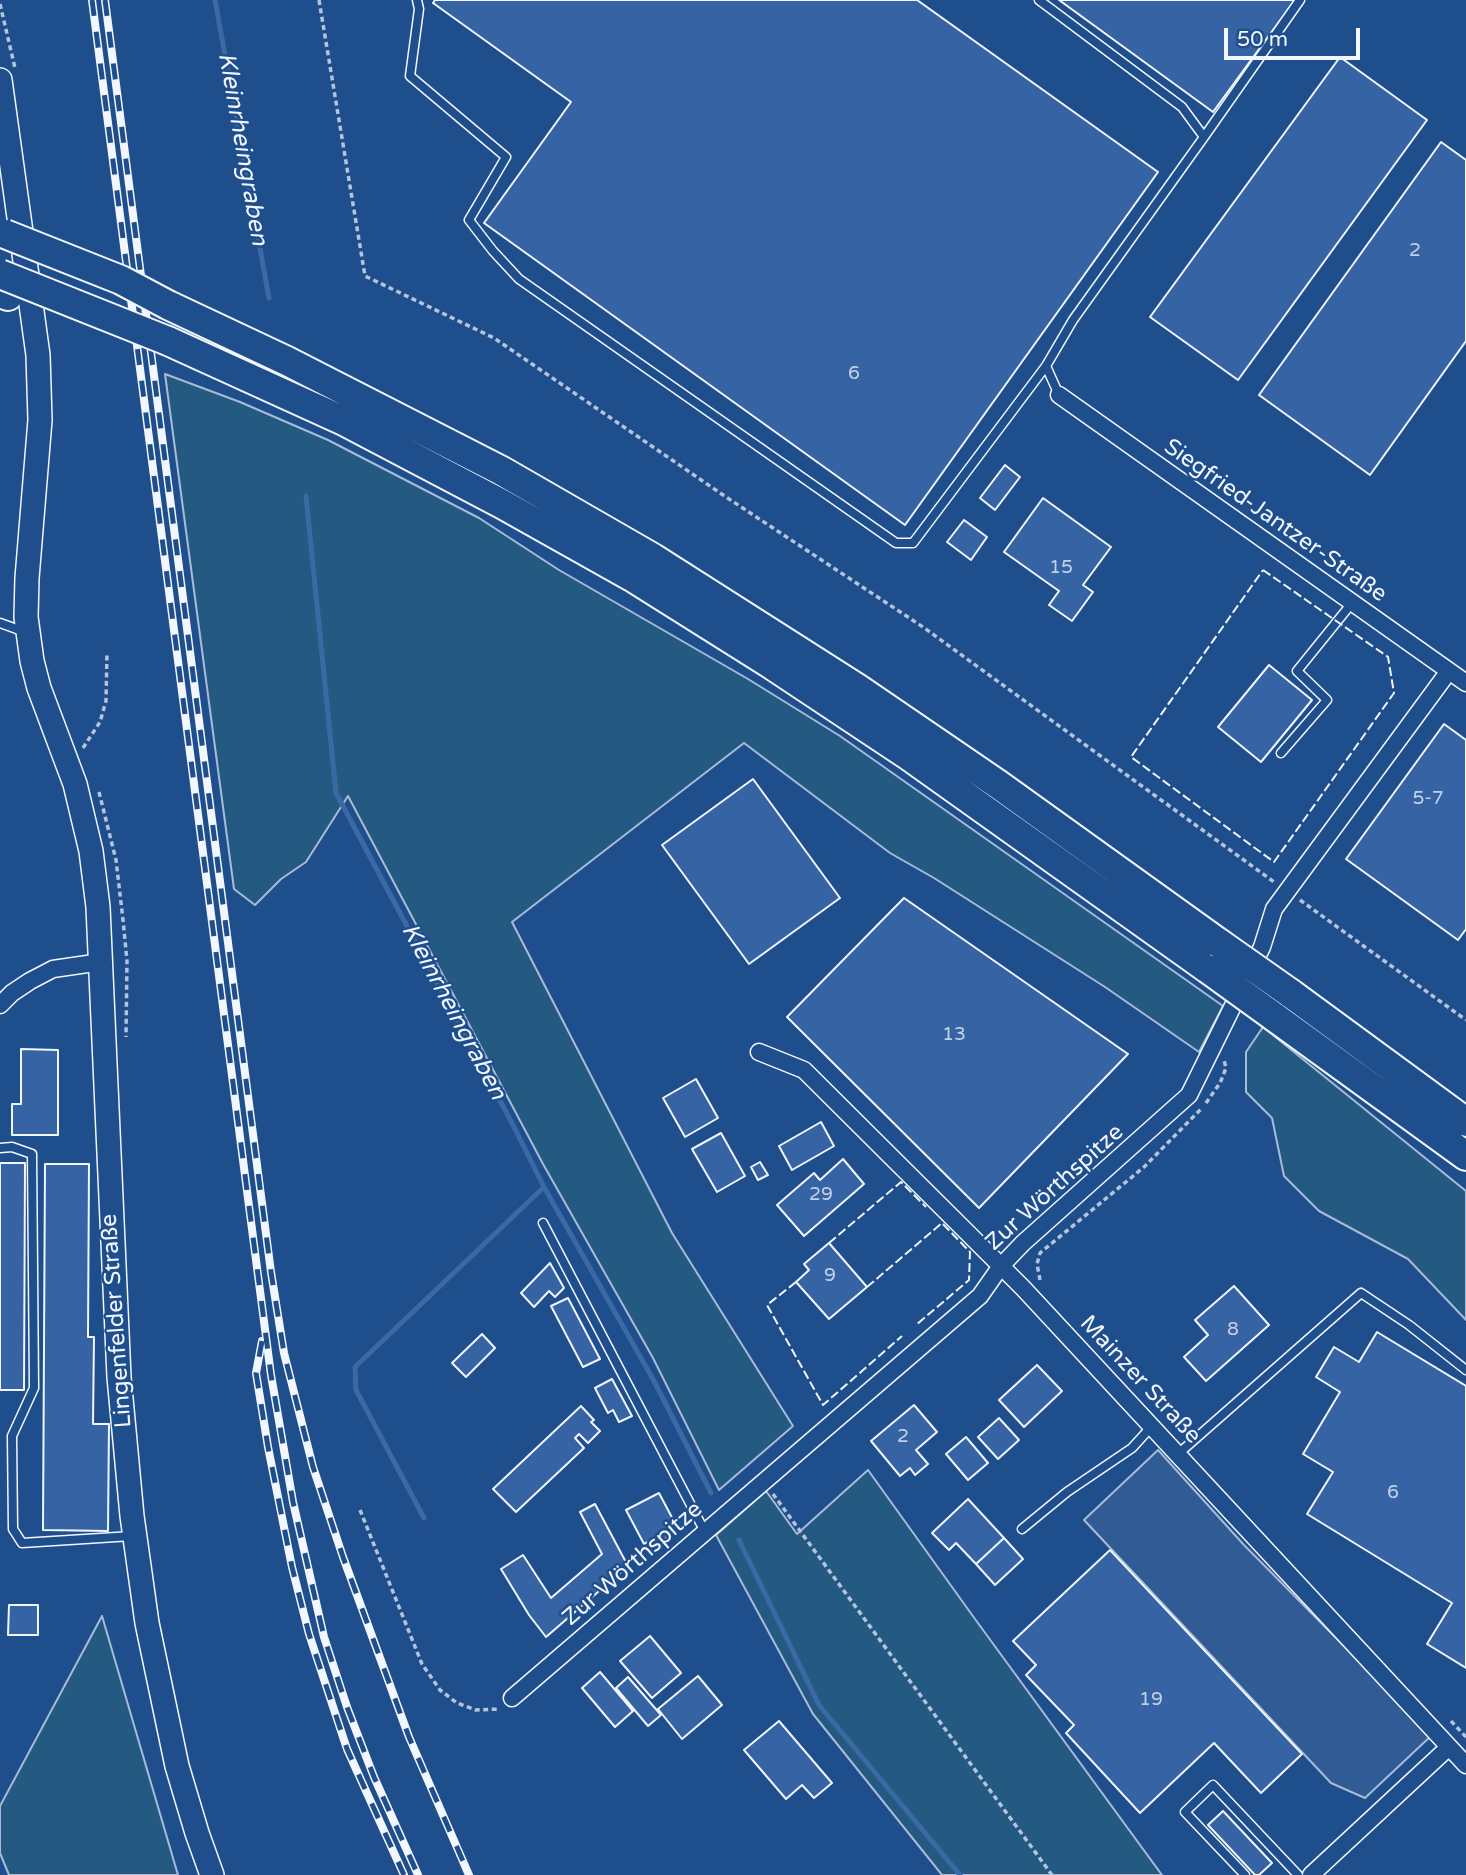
<!DOCTYPE html>
<html>
<head>
<meta charset="utf-8">
<style>
	body { margin:0 }
	#map { position:relative; width:1466px; height:1875px; overflow:hidden; background:#1f4e8c; font-family:"Varela Round",sans-serif }
	canvas { display:block }
	.scale { position:absolute; left:1224px; top:28px; width:136px; height:32px; box-sizing:border-box; border:4px solid #f2f6ff; border-top:0; padding-left:9px; font-size:21px; line-height:24px; white-space:nowrap; color:#f2f6ff; -webkit-text-stroke:5px #1f4e8c; paint-order:stroke }
</style>
</head>
<body>
<div id="map">
<canvas width="1466" height="1875"></canvas>
<div class="scale">50 m</div>
</div>
<script>
const c = document.querySelector('canvas').getContext('2d');
c.lineJoin = 'round';
function paint(path, color) { c.fillStyle = color; c.fill(path, 'evenodd'); }
const poly = rows => new Path2D(rows.map(r => 'M' + r).join(''));
function strokePath(path, color, width, dash) { c.strokeStyle = color; c.lineWidth = width; c.lineCap = dash ? 'butt' : 'round'; c.setLineDash(dash || []); c.stroke(path); }
function write(font, color, halo, rows, align = 'center') {
  c.font = font + ' "Varela Round",sans-serif'; c.lineWidth = 5; c.setLineDash([]); c.textBaseline = 'middle'; c.strokeStyle = halo; c.fillStyle = color; for (const [text, x, y, turn = 0] of rows) {
    c.save(); c.translate(x, y); c.rotate((+turn || 0) * Math.PI / 180); c.textAlign = isNaN(turn) ? turn : align; if (halo) c.strokeText(text, 0, 0); c.fillText(text, 0, 0); c.restore();
  }
}
const green = poly([
	[165,374,240,402,328,440,479,518,559,570,748,679,840,736,1223,1006,1199,1052,1105,987,934,878,890,853,744,743,512,922,672,1233,793,1426,719,1490,653,1358,543,1164,348,796,306,862,281,879,255,905,234,889,165,374],
	[1263,1027,1466,1191,1466,1320,1408,1259,1319,1211,1284,1176,1272,1118,1246,1092,1246,1052,1263,1027],
	[868,1470,975,1619,1162,1875,942,1875,813,1714,716,1535,766,1491,797,1534,868,1470],
	[102,1616,178,1875,9,1875,0,1853,0,1806,102,1616]
]);
paint(green, '#245a82');
strokePath(green, '#a8bbd7', 2);
const parking = poly([
	[1158,1450,1244,1545,1432,1735,1365,1798,1331,1783,1084,1520,1158,1450]
]);
paint(parking, '#305b95');
strokePath(parking, '#a8bbd7', 2);
strokePath(poly([
	[215,0,269,298],
	[306,496,336,793,513,1125,544,1187,654,1381,711,1493],
	[424,1518,356,1390,355,1367,544,1187],
	[739,1540,819,1705,960,1875]
]), '#3b69a3', 5);
const building = poly([
	[435,0,917,0,1158,172,905,525,484,223,571,102,433,3,435,0],
	[1059,0,1295,0,1213,112,1059,0],
	[1340,57,1427,120,1238,380,1150,317,1340,57],
	[1441,142,1466,160,1466,341,1370,475,1259,395,1441,142],
	[1005,465,1020,477,995,510,980,498,1005,465],
	[1043,498,1111,547,1083,585,1093,592,1072,621,1049,605,1059,591,1004,552,1043,498],
	[964,520,987,537,971,560,947,542,964,520],
	[1269,665,1312,700,1261,762,1218,727,1269,665],
	[1444,724,1466,740,1466,929,1458,940,1346,859,1444,724],
	[753,779,840,898,749,964,662,845,753,779],
	[904,898,1128,1054,979,1208,787,1017,904,898],
	[21,1049,58,1050,58,1135,12,1135,12,1104,21,1104,21,1049],
	[696,1079,718,1118,685,1137,663,1098,696,1079],
	[821,1122,834,1146,792,1170,779,1146,821,1122],
	[721,1133,745,1176,717,1192,692,1149,721,1133],
	[843,1159,864,1184,804,1236,777,1205,814,1173,820,1180,843,1159],
	[760,1162,768,1175,758,1180,751,1167,760,1162],
	[0,1163,25,1163,24,1390,0,1390,0,1163],
	[45,1164,89,1164,88,1337,94,1337,93,1424,109,1424,108,1531,43,1530,45,1164],
	[829,1243,867,1287,829,1319,796,1282,809,1270,804,1264,829,1243],
	[550,1263,564,1288,555,1297,549,1291,534,1307,521,1293,550,1263],
	[1234,1286,1269,1325,1206,1381,1184,1357,1208,1335,1195,1320,1234,1286],
	[568,1298,600,1359,583,1367,551,1306,568,1298],
	[1377,1332,1466,1386,1466,1668,1427,1644,1452,1603,1307,1514,1333,1472,1303,1454,1340,1392,1316,1377,1334,1347,1359,1362,1377,1332],
	[482,1334,495,1348,466,1377,452,1363,482,1334],
	[1037,1365,1062,1391,1024,1427,999,1400,1037,1365],
	[612,1379,632,1416,619,1422,613,1410,608,1413,595,1388,612,1379],
	[914,1405,937,1432,916,1450,928,1464,915,1475,910,1468,900,1476,871,1441,914,1405],
	[581,1406,594,1420,591,1422,600,1431,588,1443,579,1434,575,1438,584,1448,516,1512,493,1489,581,1406],
	[999,1418,1019,1440,998,1459,978,1437,999,1418],
	[966,1437,988,1463,968,1480,946,1454,966,1437],
	[659,1493,677,1527,667,1532,670,1536,656,1544,654,1539,644,1544,626,1510,659,1493],
	[968,1499,1004,1538,976,1564,956,1543,949,1550,932,1533,968,1499],
	[595,1504,628,1566,546,1637,529,1615,501,1569,523,1555,551,1598,602,1554,580,1512,595,1504],
	[1004,1538,1023,1559,995,1585,976,1564,1004,1538],
	[1110,1550,1302,1754,1261,1793,1214,1743,1140,1813,1066,1733,1074,1725,1026,1675,1036,1665,1013,1641,1110,1550],
	[9,1605,38,1605,38,1635,8,1635,9,1605],
	[650,1636,681,1673,652,1698,620,1661,650,1636],
	[600,1672,633,1711,615,1727,582,1688,600,1672],
	[698,1676,722,1705,682,1739,658,1709,698,1676],
	[628,1677,661,1715,648,1726,616,1688,628,1677],
	[779,1721,832,1783,814,1798,802,1785,786,1799,744,1750,779,1721],
	[1223,1811,1272,1863,1259,1875,1255,1875,1208,1825,1223,1811]
]);
paint(building, '#3563a3');
strokePath(building, '#f2f6ff', 2);
const service = poly([
	[417,0,419,9,410,76,506,157,469,220,493,251,519,279,896,543,913,543,1046,366,1073,320,1204,137,1182,107,1039,0],
	[1204,137,1300,0],
	[1046,366,1059,395],
	[0,623,25,632],
	[1281,753,1327,700,1297,671,1352,603],
	[0,1148,12,1147,32,1154,34,1388,12,1436,13,1529,22,1543,132,1536],
	[543,1223,705,1532],
	[1178,1454,1361,1293,1409,1325,1466,1370],
	[1022,1529,1067,1492,1132,1448,1152,1426],
	[1245,1875,1185,1812,1213,1785,1298,1875]
]);
const minor = poly([
	[1059,395,1466,683],
	[0,1005,12,993,30,981,53,969,101,962],
	[759,1052,804,1070,1023,1288,1466,1765],
	[512,1698,980,1296,1001,1266,1023,1243,1189,1095,1262,947,1274,909,1449,671],
	[1311,1875,1449,1747]
]);
const secondary = poly([
	[0,80,38,355,40,420,27,578,26,617,32,661,39,688,75,784,91,851,98,907,119,1377,132,1516,147,1623,177,1766,197,1833,212,1875]
]);
const trunk = poly([
	[0,293,8,296],
	[168,305,287,361,502,471,653,558,857,688,999,785,1219,943],
	[168,341,346,422,502,504,632,577,772,665,909,756,1208,969],
	[1290,993,1466,1122],
	[1273,1016,1466,1156]
]);
strokePath(service, '#f2f6ff', 11);
strokePath(minor, '#f2f6ff', 19);
strokePath(secondary, '#f2f6ff', 26);
strokePath(trunk, '#f2f6ff', 32);
strokePath(poly([
	[319,0,365,276,494,338,726,497,923,627,1274,882],
	[0,4,15,68],
	[83,748,100,722,106,701,107,652],
	[99,792,116,860,123,920,127,961,126,1037],
	[1300,900,1466,1020],
	[1206,1103,1220,1083,1226,1068,1224,1060],
	[1040,1280,1037,1264,1040,1253,1144,1167,1201,1109],
	[773,1494,1052,1875],
	[360,1510,422,1664,440,1690,457,1703,476,1710,500,1709],
	[1451,1721,1466,1737]
]), '#b3c4dc', 3.5, [5, 3.5]);
strokePath(service, '#1f4e8c', 8);
strokePath(minor, '#1f4e8c', 16);
strokePath(secondary, '#1f4e8c', 23);
strokePath(trunk, '#1f4e8c', 28);
const rail = poly([
	[92,0,271,1375,293,1502,324,1637,347,1707,374,1777,418,1875],
	[105,0,271,1272,284,1353,313,1467,343,1557,409,1737,469,1875],
	[262,1341,256,1373,268,1447,292,1567,309,1634,347,1749,404,1875]
]);
strokePath(rail, '#f2f6ff', 8);
strokePath(rail, '#1f4e8c', 5, [16]);
const trunkBridge = poly([
	[5,234,121,280,168,305],
	[0,274,168,341],
	[1219,943,1290,993],
	[1208,969,1273,1016]
]);
strokePath(trunkBridge, '#f2f6ff', 32, []);
strokePath(trunkBridge, '#1f4e8c', 28);
strokePath(poly([
	[1263,570,1388,657,1394,693,1274,862,1131,757,1263,570],
	[829,1243,901,1182,926,1207],
	[796,1282,767,1305,823,1405,902,1336],
	[867,1287,942,1223,970,1252,969,1280,916,1325]
]), '#f2f6ff', 2, [9, 3.5]);
write('19px', '#c3d1e8', null, [
	["2",1415,251],
	["6",854,374],
	["15",1061,568],
	["5-7",1428,799],
	["13",954,1035],
	["29",821,1195],
	["9",830,1276],
	["8",1233,1330],
	["2",903,1437],
	["6",1393,1493],
	["19",1151,1700]
]);
write('23px', '#f2f6ff', '#1f4e8c', [
	["Siegfried-Jantzer-Straße",1275,521,35],
	["Zur Wörthspitze",1055,1188,-42],
	["Lingenfelder Straße",117,1321,-94],
	["Mainzer Straße",1140,1380,47],
	["Zur Wörthspitze",633,1564,-41]
]);
write('italic 24px', '#f2f6ff', '#1f4e8c', [
	["Kleinrheingraben",242,149,80],
	["Kleinrheingraben",453,1012,62]
]);
</script>
</body>
</html>
